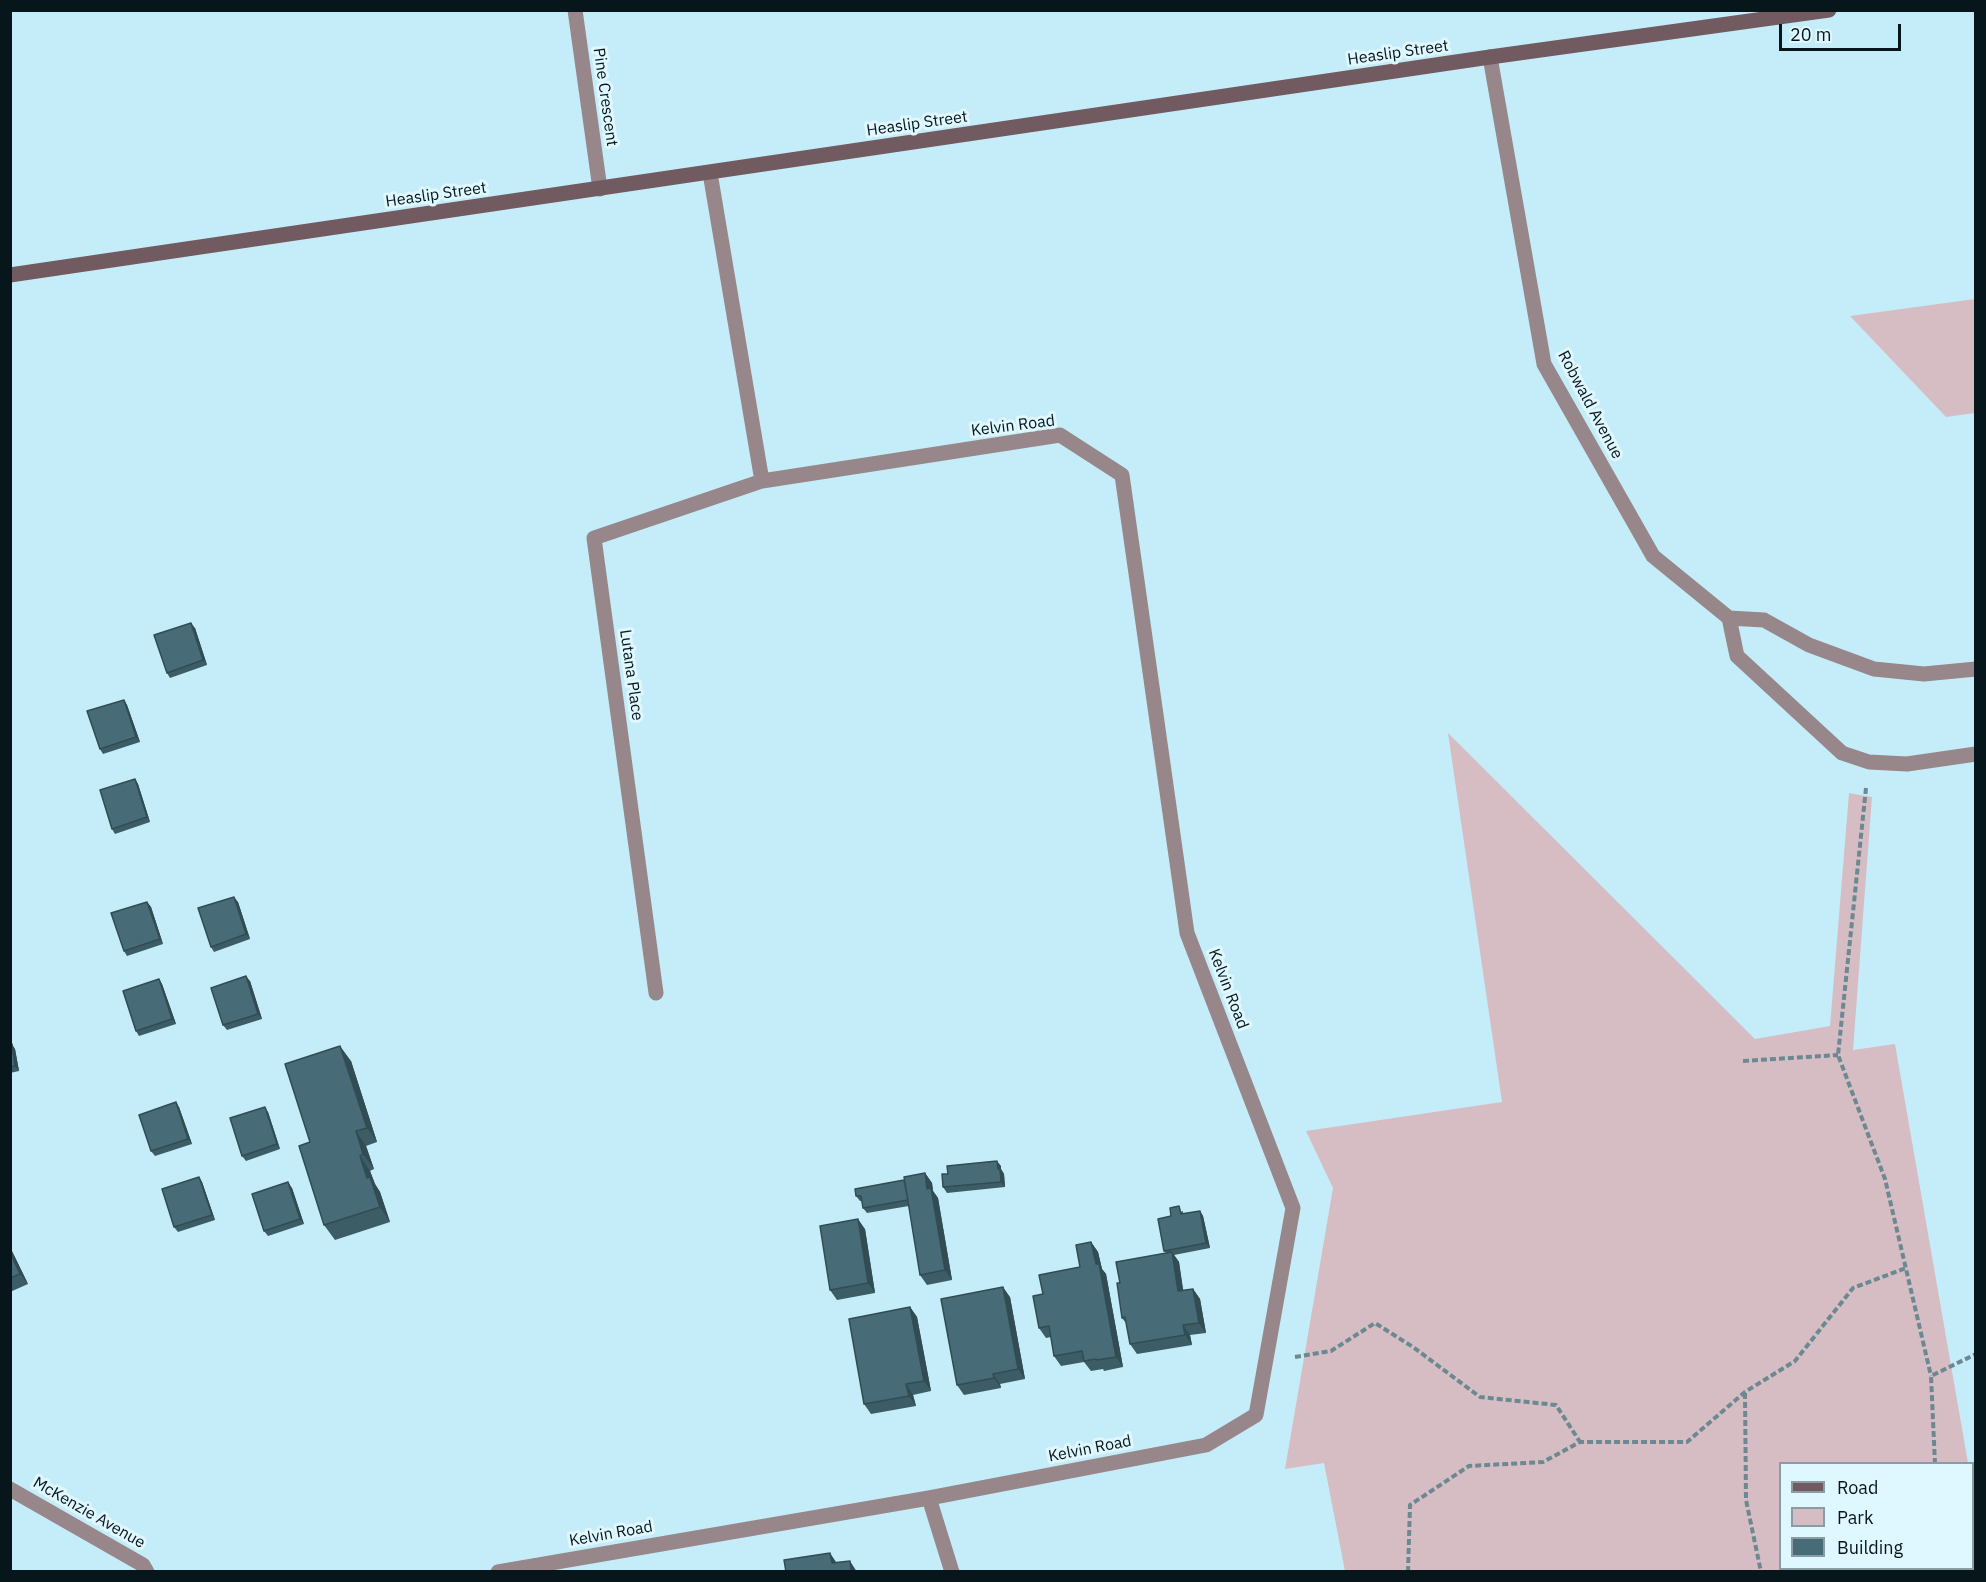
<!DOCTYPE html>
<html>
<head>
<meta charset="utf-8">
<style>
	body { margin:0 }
	#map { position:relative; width:1986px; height:1582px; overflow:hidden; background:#c5edf9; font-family:"IBM Plex Sans",sans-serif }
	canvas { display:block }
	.frame { position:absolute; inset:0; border:12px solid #07161a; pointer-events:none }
	.legend { position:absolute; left:1779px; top:1462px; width:195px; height:108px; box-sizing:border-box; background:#dff7fe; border:2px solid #899da3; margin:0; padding:8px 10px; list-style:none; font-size:18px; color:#07161a }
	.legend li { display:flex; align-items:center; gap:12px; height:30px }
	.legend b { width:30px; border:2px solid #899da3 }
	.scale { position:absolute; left:1779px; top:24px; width:122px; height:27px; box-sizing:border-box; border:3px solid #07161a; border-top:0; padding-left:8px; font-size:18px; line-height:21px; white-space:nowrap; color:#07161a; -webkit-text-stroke:4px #dff7fe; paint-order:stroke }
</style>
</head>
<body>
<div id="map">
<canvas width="1986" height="1582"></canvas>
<div class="frame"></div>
<ul class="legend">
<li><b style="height:8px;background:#715b61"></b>Road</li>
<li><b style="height:16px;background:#d6bdc4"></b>Park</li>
<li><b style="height:16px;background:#476c77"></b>Building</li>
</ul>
<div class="scale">20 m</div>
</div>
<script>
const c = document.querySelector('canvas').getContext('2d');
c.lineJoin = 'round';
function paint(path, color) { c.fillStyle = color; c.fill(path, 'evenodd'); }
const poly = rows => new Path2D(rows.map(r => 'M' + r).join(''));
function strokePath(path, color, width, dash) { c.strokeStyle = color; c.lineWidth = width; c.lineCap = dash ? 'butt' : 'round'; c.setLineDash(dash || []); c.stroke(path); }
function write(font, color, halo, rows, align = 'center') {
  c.font = font + ' "IBM Plex Sans",sans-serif'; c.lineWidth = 6; c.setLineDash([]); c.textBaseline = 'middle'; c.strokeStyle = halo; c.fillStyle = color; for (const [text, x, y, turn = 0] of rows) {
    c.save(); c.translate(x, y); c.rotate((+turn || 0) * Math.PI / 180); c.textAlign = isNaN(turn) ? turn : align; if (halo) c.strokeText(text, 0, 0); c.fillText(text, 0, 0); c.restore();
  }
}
paint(poly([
	[1975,299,1975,413,1946,417,1850,316],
	[1448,733,1755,1039,1830,1026,1849,793,1872,797,1853,1050,1895,1044,1968,1463,1780,1464,1780,1568,1972,1568,1973,1488,1976,1506,1975,1571,1345,1571,1324,1463,1285,1469,1333,1188,1306,1131,1502,1102]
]), '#d6bdc4');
strokePath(poly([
	[1866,788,1838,1055,1885,1179,1931,1376],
	[1743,1061,1838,1055],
	[1295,1357,1331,1351,1375,1323,1413,1347,1480,1397,1556,1405,1580,1442],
	[1745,1393,1746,1500,1761,1572],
	[1935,1464,1931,1376,1976,1354],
	[1940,1568,1941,1572],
	[1408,1572,1410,1505,1469,1466,1543,1462,1580,1442,1687,1442,1745,1392,1795,1361,1853,1288,1906,1268]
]), '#6c8891', 4, [6, 3]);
strokePath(poly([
	[575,10,600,189],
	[1490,57,1544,364,1653,556,1729,618,1764,620,1809,645,1874,669,1924,674,1976,669],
	[1729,618,1737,656,1842,753,1869,762,1907,764,1976,754],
	[656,993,594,538,762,481],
	[10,1489,143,1565,147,1572],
	[929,1498,952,1572],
	[498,1572,929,1498,1206,1445,1256,1415,1293,1208,1187,933,1122,475,1060,435,762,481,710,173]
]), '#97878b', 15);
strokePath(poly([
	[10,275,1490,57,1829,10]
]), '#715b61', 15);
paint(poly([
	[195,628,207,665,170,678,167,673],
	[124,700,127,705,140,742,103,754,100,749],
	[135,779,138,784,150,822,115,834,112,829],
	[147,902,151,907,163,944,127,956,124,951],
	[238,902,250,939,214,952,211,947],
	[159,979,162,984,176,1024,139,1036,136,1031],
	[250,981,262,1019,227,1030,223,1025],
	[10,1044,15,1049,19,1071,10,1073],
	[351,1061,377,1142,366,1146,374,1169,370,1171,375,1184,380,1192,390,1222,335,1240,324,1225,310,1142],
	[179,1107,192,1144,155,1156,151,1151],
	[268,1112,280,1149,246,1161,242,1156],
	[1001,1166,1001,1169,1004,1174,1005,1187,947,1193,943,1187],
	[925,1173,932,1183,933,1191,938,1198,952,1280,927,1285,920,1275,909,1206,867,1213,863,1208,862,1201,860,1201,856,1196],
	[199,1177,202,1182,215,1220,178,1232,174,1227],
	[292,1188,304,1224,268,1236,264,1231],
	[1183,1211,1183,1214,1200,1211,1203,1216,1210,1248,1174,1255,1179,1262,1183,1291,1193,1289,1200,1299,1206,1333,1190,1335,1192,1345,1137,1354,1130,1344,1126,1323,1122,1318,1120,1283,1166,1253,1164,1251,1171,1216],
	[865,1229,875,1293,837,1300,830,1290],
	[1091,1242,1098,1252,1102,1269,1106,1274,1123,1367,1104,1371,1103,1369,1091,1371,1084,1362,1061,1366,1054,1356,1051,1337,1046,1338,1039,1328,1043,1294,1080,1267],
	[10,1247,28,1284,10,1292],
	[1010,1297,1025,1379,1000,1384,1001,1388,964,1395,957,1385],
	[910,1307,917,1317,931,1391,913,1395,916,1406,871,1414,864,1404]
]), '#3d5d66');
paint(poly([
	[191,623,195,628,207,665,203,660],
	[124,700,127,705,140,742,136,737],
	[135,779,138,784,150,822,147,817],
	[234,897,238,902,250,939,246,934],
	[147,902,151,907,163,944,160,939],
	[246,976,250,981,262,1019,258,1014],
	[159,979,162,984,176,1024,172,1019],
	[12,1044,15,1049,19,1071,15,1066],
	[340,1046,351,1061,377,1142,367,1128],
	[176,1102,179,1107,192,1144,188,1139],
	[265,1107,268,1112,280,1149,277,1144],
	[356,1131,366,1146,374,1169,363,1154],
	[360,1156,370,1171,375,1184,380,1192,390,1222,380,1207,367,1178],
	[997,1161,1001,1166,1001,1169,1004,1174,1005,1187,1001,1182,998,1169],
	[925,1173,932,1183,933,1191,938,1198,952,1280,945,1270,927,1189],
	[199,1177,202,1182,215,1220,212,1215],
	[288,1182,292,1188,304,1224,300,1219],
	[1200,1211,1203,1216,1210,1248,1206,1243],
	[858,1219,865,1229,875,1293,868,1283],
	[1091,1242,1098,1252,1102,1269,1106,1274,1123,1367,1116,1357],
	[10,1247,28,1284,20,1274,10,1252],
	[1172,1252,1179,1262,1185,1302,1178,1291],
	[1003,1287,1010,1297,1025,1379,1018,1369],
	[1193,1289,1200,1299,1206,1333,1199,1323],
	[910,1307,917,1317,931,1391,924,1381],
	[1183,1325,1190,1335,1192,1345,1185,1335],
	[993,1374,1000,1384,1001,1388,994,1378],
	[906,1384,913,1395,916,1406,909,1396],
	[830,1553,840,1568,832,1563],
	[850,1561,857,1572,851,1572]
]), '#324c53');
const building = poly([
	[191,623,203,660,167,673,154,635,191,623],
	[124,700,136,737,100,749,87,711,124,700],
	[135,779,147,817,112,829,100,790,135,779],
	[234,897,246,934,211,947,198,908,234,897],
	[147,902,160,939,124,951,111,913,147,902],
	[246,976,258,1014,223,1025,211,988,246,976],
	[159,979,172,1019,136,1031,123,991,159,979],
	[10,1044,12,1044,15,1066,10,1067,10,1044],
	[340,1046,367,1128,356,1131,363,1154,360,1156,367,1178,370,1177,380,1207,324,1225,299,1146,310,1142,285,1064,340,1046],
	[176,1102,188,1139,151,1151,139,1115,176,1102],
	[265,1107,277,1144,242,1156,230,1118,265,1107],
	[997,1161,998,1169,1000,1169,1001,1182,943,1187,942,1174,948,1174,947,1166,997,1161],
	[925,1173,927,1189,931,1188,945,1270,920,1275,904,1177,925,1173],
	[199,1177,212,1215,174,1227,162,1189,199,1177],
	[904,1180,908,1200,863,1208,861,1196,856,1196,855,1189,904,1180],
	[288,1182,300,1219,264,1231,252,1194,288,1182],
	[1179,1206,1181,1214,1200,1211,1206,1243,1164,1251,1158,1219,1171,1216,1170,1208,1179,1206],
	[858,1219,868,1283,830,1290,820,1226,858,1219],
	[1091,1242,1096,1264,1099,1264,1116,1357,1097,1360,1096,1359,1084,1361,1082,1351,1054,1356,1049,1326,1039,1328,1033,1296,1043,1294,1039,1275,1080,1267,1076,1245,1091,1242],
	[10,1252,20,1274,10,1278,10,1252],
	[1172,1252,1178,1291,1193,1289,1199,1323,1183,1325,1185,1335,1130,1344,1125,1317,1122,1318,1117,1283,1120,1283,1116,1262,1172,1252],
	[1003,1287,1018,1369,993,1374,994,1378,957,1385,941,1299,1003,1287],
	[910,1307,924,1381,906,1384,909,1396,864,1404,849,1319,910,1307],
	[830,1553,832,1563,850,1561,851,1572,786,1572,784,1560,830,1553]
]);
paint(building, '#476c77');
strokePath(building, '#324c53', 1.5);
write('16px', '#07161a', '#dff7fe', [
	["Heaslip Street",1398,53,-8],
	["Pine Crescent",605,97,82],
	["Heaslip Street",917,124,-8],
	["Heaslip Street",436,195,-8],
	["Robwald Avenue",1590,405,62],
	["Kelvin Road",1013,426,-7],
	["Lutana Place",631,675,82],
	["Kelvin Road",1228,989,69],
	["Kelvin Road",1090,1449,-11],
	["McKenzie Avenue",89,1513,30],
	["Kelvin Road",611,1534,-10]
]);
</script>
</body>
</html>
